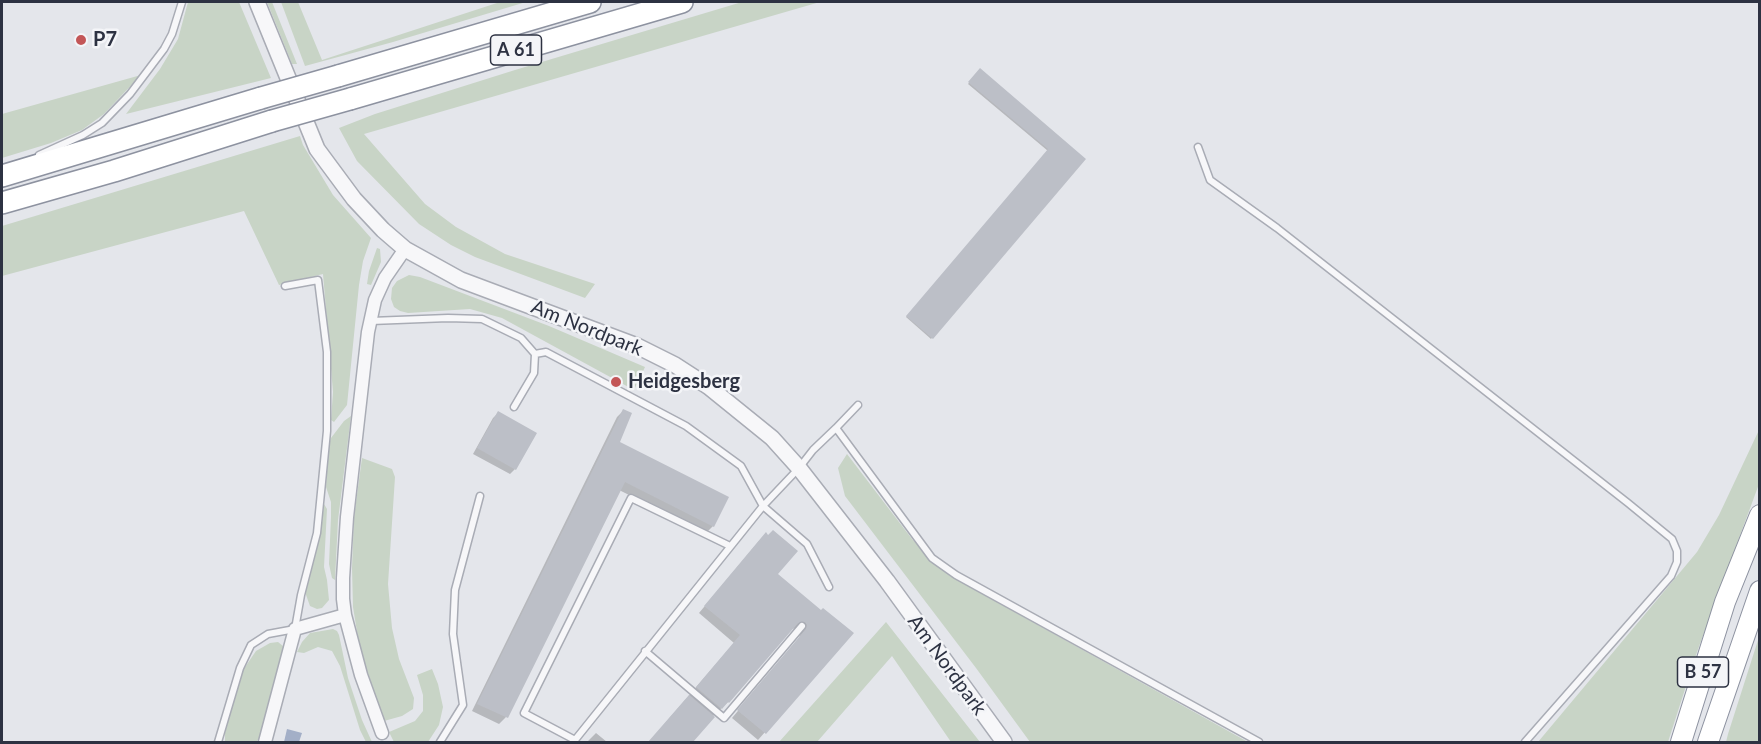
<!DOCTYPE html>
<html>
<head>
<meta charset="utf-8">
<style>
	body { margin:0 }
	#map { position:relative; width:1761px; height:744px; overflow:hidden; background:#e4e6eb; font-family:Lato,sans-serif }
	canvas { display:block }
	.frame { position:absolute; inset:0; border:3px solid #2d3242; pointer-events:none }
</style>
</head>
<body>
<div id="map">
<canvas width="1761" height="744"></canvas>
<div class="frame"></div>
</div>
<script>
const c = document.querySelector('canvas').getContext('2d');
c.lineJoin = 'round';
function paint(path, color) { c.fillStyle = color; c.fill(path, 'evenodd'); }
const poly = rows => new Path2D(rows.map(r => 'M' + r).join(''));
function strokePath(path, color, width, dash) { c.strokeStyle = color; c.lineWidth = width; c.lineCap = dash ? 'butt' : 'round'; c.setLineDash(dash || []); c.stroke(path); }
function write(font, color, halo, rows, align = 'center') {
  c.font = font + ' Lato,sans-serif'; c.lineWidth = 5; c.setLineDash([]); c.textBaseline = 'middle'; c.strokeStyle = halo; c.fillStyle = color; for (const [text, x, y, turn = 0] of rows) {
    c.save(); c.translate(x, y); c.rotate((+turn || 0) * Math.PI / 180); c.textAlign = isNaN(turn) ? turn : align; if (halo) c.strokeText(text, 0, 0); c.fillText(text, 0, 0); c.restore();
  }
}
paint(poly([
	[188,2,239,2,271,78,126,114,160,69,178,39],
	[267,2,272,2,297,64,292,64],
	[281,2,298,2,322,60,500,2,526,2,393,42,305,66],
	[742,2,820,2,364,134,425,204,456,227,505,254,595,284,585,298,475,257,451,245,419,224,357,161,339,128,375,114,515,70],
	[141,75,104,114,82,130,51,143,2,158,2,114],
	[300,136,303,145,333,195,371,238,363,261,359,285,347,405,334,422,331,420,333,392,323,274,279,285,244,211,2,276,2,226],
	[377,248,380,249,381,262,371,285,367,284,369,271],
	[409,275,420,277,549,326,645,367,634,390,502,318,470,309,408,313,400,311,394,307,391,299,392,288,397,281],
	[351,416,338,520,335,580,332,578,329,564,331,517,331,502,326,487,328,447,331,438,344,421],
	[1759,430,1759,484,1697,652,1668,742,1538,742,1697,552,1719,515],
	[847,454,912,539,950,576,1248,742,1030,742,976,668,845,496,838,468],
	[362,458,392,469,395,477,388,584,392,628,399,659,414,698,413,709,402,716,384,721,360,650,353,607,352,568,354,517],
	[324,504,327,509,324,567,327,580,329,600,322,608,317,609,310,606,305,592,321,531],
	[886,622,980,742,951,742,892,656,817,742,779,742],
	[333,629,337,631,339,635,348,678,362,720,372,742,366,742,360,730,340,666,332,651,318,647,304,653,297,652,302,642,310,633],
	[1759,637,1759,742,1726,742,1728,734],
	[278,642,283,646,282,655,262,735,256,742,225,742,225,733,241,673,256,651,270,643],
	[432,669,438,684,443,707,439,725,428,742,394,742,389,732,415,721,423,711,423,695,417,675]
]), '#c8d4c6');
paint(poly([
	[287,729,302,733,299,742,284,742]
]), '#a3afc7');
paint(poly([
	[980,70,1084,159,931,339,906,317,1048,151,968,84],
	[624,410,618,443,713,526,706,533,619,490,506,717,499,724,472,711,617,417],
	[498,413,515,469,510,474,473,454,493,418],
	[759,541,776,575,821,612,852,633,758,740,732,718,799,638,801,632,798,628,791,629,728,702,712,717,691,742,649,742,734,643,699,613],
	[596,733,607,742,587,742]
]), '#0003');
paint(poly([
	[980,68,1086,159,933,339,906,316,1048,149,968,82],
	[623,409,632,413,620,442,729,497,714,527,625,482,508,718,477,704],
	[498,411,537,433,516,470,477,448],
	[773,530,798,551,778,574,821,610,823,608,854,633,766,734,737,710,806,629,807,625,805,622,798,623,729,703,728,702,722,709,696,687,740,635,704,606,766,532,768,535],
	[689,695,715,717,693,742,648,742]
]), '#bcbfc7');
const service = poly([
	[1198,147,1210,180,1277,228,1628,503,1672,539,1677,551,1677,562,1671,576,1525,742],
	[39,155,83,135,102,123,130,94,164,49,172,34,182,2],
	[371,321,448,318,482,319,521,338,535,354,534,373,514,407],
	[535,354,546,352,686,426,741,466,763,506,807,544,829,587],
	[836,428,858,405],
	[730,546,631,498,524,713,575,740,763,506,799,468,813,450,836,428,932,558,956,575,1259,742],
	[645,651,724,718,802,626],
	[218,742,240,668,251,645,268,634,295,629,301,595,317,533,327,431,327,352,318,280,285,286],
	[440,742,463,705,453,634,455,590,480,496]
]);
const minor = poly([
	[382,733,361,675,345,615,343,599,343,578,347,517,368,332,375,300,385,278,405,249],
	[265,742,295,629,345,615]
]);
const tertiary = poly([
	[257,2,317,149,354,199,383,230,405,249,461,280,637,346,675,365,709,387,772,438,799,468,887,581,1004,742]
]);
const trunk = poly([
	[1681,742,1725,602,1760,515],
	[1708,742,1760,591]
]);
const motorway = poly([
	[338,76,590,2],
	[350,99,682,2],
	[2,176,261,98],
	[2,203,114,171,272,121]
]);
strokePath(service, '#a9acb5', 9);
strokePath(minor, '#a9acb5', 15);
strokePath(tertiary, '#a9acb5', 18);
strokePath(trunk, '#8d92a0', 22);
strokePath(motorway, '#8d92a0', 24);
strokePath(service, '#f7f7f9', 6);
strokePath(minor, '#f7f7f9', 12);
strokePath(tertiary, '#f7f7f9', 15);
strokePath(trunk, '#fff', 20);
strokePath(motorway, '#fff', 21);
const motorwayBridge = poly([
	[261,98,338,76],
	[272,121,350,99]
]);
strokePath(motorwayBridge, '#8d92a0', 24, []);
strokePath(motorwayBridge, '#fff', 21);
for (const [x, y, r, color] of [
	[81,40,6,"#c35657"],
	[616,382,6,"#c35657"]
]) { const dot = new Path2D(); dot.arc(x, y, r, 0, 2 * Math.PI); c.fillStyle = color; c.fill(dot); strokePath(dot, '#f4f5f8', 2); }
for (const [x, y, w] of [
	[516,50,51],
	[1703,672,51]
]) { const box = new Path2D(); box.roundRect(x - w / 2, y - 15, w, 30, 4.5); c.fillStyle = '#f4f5f8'; c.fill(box); strokePath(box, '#2d3242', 1.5); }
write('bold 18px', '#2d3242', null, [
	["A 61",516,50],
	["B 57",1703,672]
]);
write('bold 20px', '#2d3242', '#f4f5f8', [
	["P7",93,40],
	["Heidgesberg",628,382]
], 'left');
write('20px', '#2d3242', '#f4f5f8', [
	["Am Nordpark",587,328,22],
	["Am Nordpark",947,665,54]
]);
</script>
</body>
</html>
